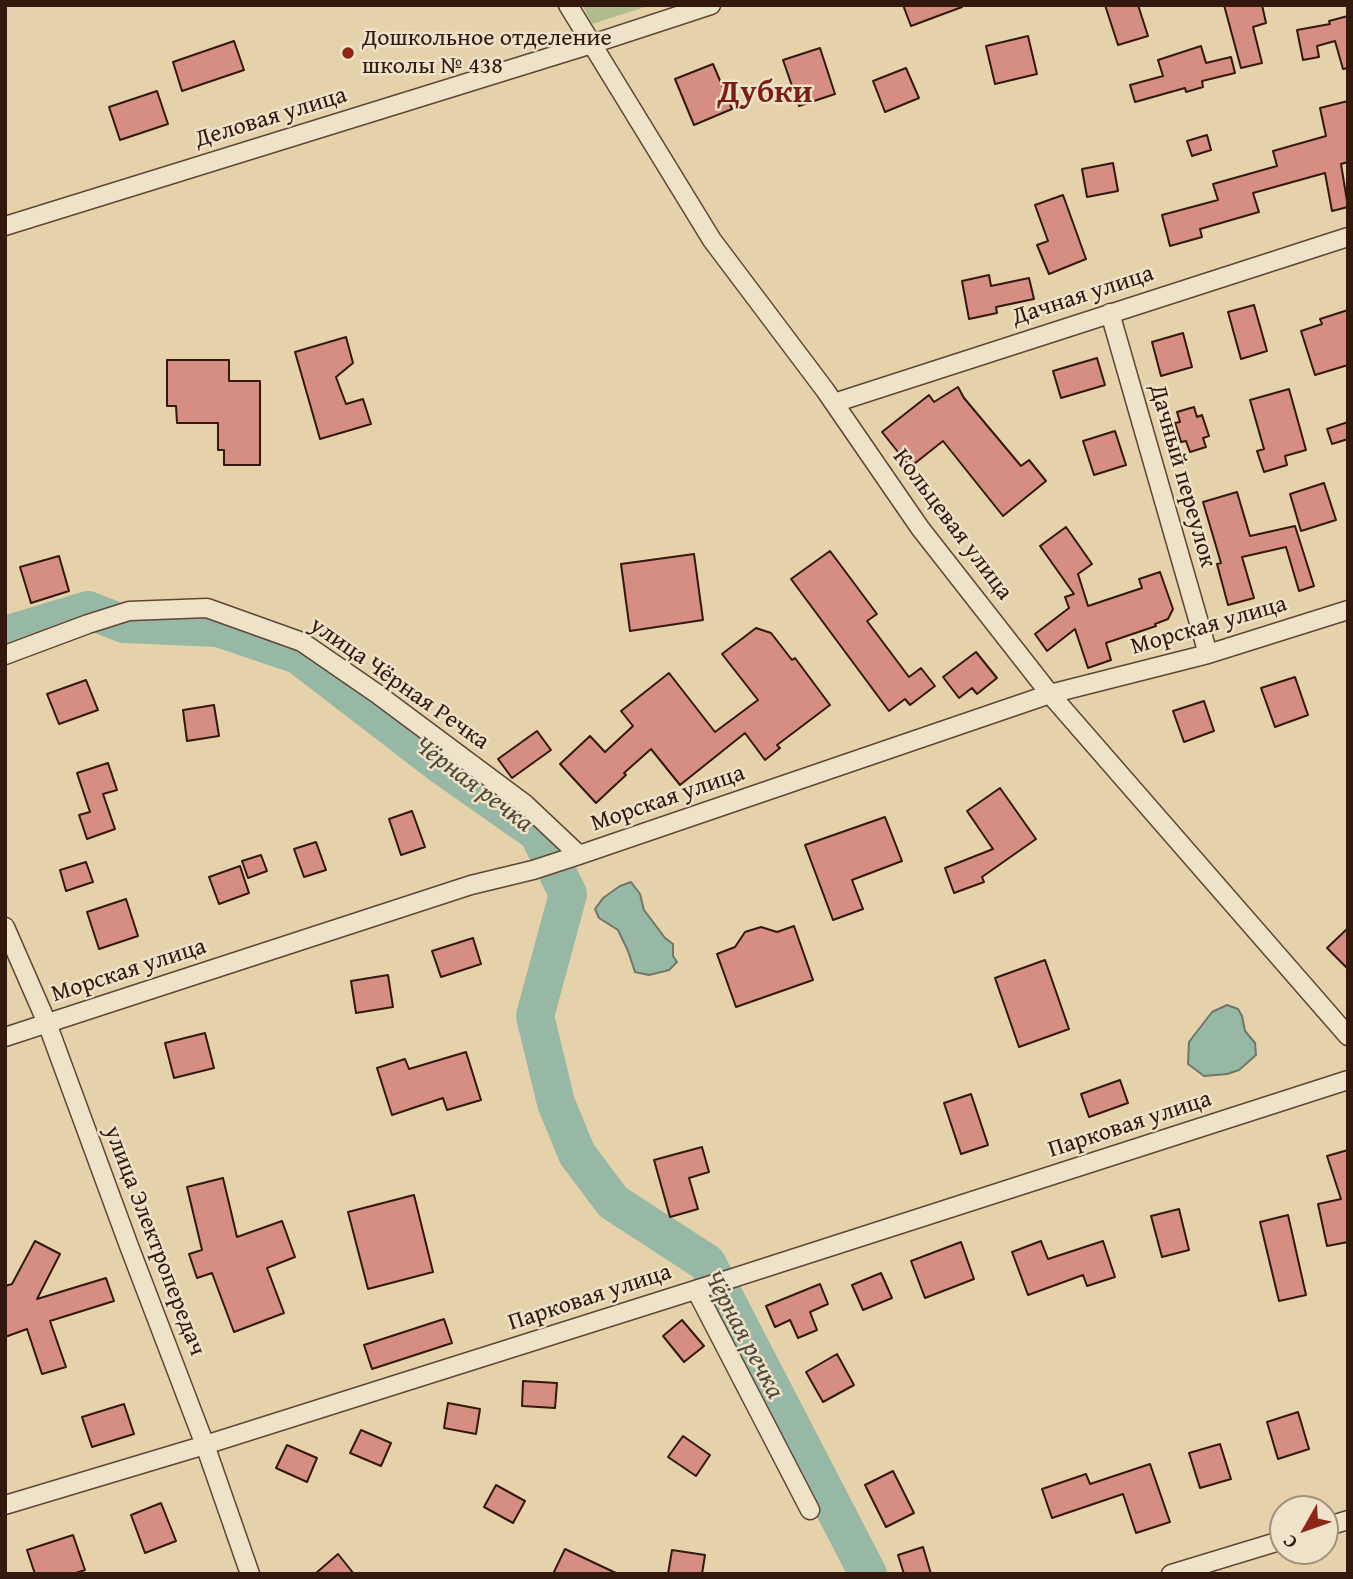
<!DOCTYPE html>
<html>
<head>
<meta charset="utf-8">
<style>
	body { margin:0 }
	#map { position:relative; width:1353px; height:1579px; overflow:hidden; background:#e5d2aa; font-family:"Gentium Book Plus",serif }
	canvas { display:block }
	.frame { position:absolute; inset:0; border:7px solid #32180d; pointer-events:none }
	.north { position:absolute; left:1269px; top:1495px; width:70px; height:70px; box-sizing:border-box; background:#eee2c8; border:2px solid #a3917d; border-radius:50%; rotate:230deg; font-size:19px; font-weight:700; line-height:28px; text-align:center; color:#32180d }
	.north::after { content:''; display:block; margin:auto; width:24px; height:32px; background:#8f2418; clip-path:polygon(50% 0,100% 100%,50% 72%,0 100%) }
</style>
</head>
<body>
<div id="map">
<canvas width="1353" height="1579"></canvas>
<div class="frame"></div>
<div class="north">С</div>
</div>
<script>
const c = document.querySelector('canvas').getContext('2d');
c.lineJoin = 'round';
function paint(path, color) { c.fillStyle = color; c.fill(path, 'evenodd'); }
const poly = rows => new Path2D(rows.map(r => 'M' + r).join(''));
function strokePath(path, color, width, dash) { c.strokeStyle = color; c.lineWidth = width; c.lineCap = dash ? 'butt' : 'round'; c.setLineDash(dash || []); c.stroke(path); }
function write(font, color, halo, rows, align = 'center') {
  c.font = font + ' "Gentium Book Plus",serif'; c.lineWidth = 5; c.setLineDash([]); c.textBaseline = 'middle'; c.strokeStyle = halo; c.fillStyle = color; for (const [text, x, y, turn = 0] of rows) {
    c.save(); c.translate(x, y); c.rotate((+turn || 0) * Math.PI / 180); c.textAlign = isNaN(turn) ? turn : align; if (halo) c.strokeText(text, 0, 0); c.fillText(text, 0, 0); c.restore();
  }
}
paint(poly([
	[582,5,651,5,592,24]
]), '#afbd8d');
const water = poly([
	[631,882,640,894,644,910,665,938,673,944,673,956,677,962,669,970,649,975,635,972,628,951,618,930,599,918,595,909,603,898,620,886,631,882],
	[1227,1005,1238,1009,1242,1016,1245,1031,1255,1043,1256,1055,1239,1070,1227,1074,1204,1076,1188,1064,1189,1042,1212,1012,1227,1005]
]);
paint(water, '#97b8a4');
strokePath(water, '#6f7868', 2);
strokePath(poly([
	[5,635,88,610,124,624,218,628,298,655,441,765,538,833,568,894,535,1016,556,1103,577,1154,613,1202,707,1263,868,1574]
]), '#97b8a4', 38);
const building = poly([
	[903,5,962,5,962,7,911,26,903,5],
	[1105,5,1138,5,1148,36,1118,45,1105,5],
	[1224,5,1262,5,1266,23,1253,27,1262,63,1241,68,1224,5],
	[1348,16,1348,68,1343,69,1335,41,1317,46,1319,57,1303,60,1297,30,1330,24,1329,21,1348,16],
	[1028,36,1037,74,995,84,986,46,1028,36],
	[234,41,244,70,182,91,173,62,234,41],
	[1201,46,1206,63,1231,57,1235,73,1202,81,1203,87,1186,92,1185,88,1135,102,1130,85,1163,76,1158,60,1201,46],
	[820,48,835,94,799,106,783,60,820,48],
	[713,64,732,109,694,125,675,79,713,64],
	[906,68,919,98,885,112,873,81,906,68],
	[157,91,168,124,120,140,109,107,157,91],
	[1348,101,1348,162,1341,164,1348,207,1332,211,1325,173,1253,193,1259,212,1200,229,1202,237,1170,246,1162,215,1218,200,1213,184,1277,166,1273,151,1326,136,1320,108,1348,101],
	[1207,135,1211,150,1192,156,1187,141,1207,135],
	[1113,163,1118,191,1087,197,1082,169,1113,163],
	[1063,195,1086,259,1049,274,1037,245,1048,241,1035,205,1063,195],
	[989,275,991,286,1029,278,1034,299,996,307,997,313,969,319,962,281,989,275],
	[1254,305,1267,351,1241,359,1228,312,1254,305],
	[1348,310,1348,365,1315,375,1301,331,1322,324,1320,319,1348,310],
	[1183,333,1192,367,1161,376,1152,342,1183,333],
	[346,337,353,363,336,377,346,404,363,399,371,424,320,439,295,352,346,337],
	[1097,358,1105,385,1061,398,1053,371,1097,358],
	[167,360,229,360,229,381,260,381,260,465,224,465,224,450,218,450,218,423,177,423,176,406,167,406,167,360],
	[958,387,964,398,1021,466,1029,460,1046,481,1003,516,943,441,914,464,906,462,882,432,929,395,934,402,958,387],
	[1289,389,1306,450,1285,456,1287,465,1264,472,1257,451,1264,449,1250,400,1289,389],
	[1194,407,1197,417,1202,415,1209,436,1203,438,1206,447,1190,452,1186,441,1181,442,1175,423,1180,422,1177,412,1194,407],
	[1348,422,1348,439,1332,444,1327,429,1348,422],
	[1115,431,1126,465,1094,475,1083,441,1115,431],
	[1324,483,1336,520,1301,531,1290,494,1324,483],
	[1237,492,1250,536,1295,526,1314,586,1299,591,1286,547,1242,557,1254,598,1228,605,1217,564,1221,563,1203,502,1237,492],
	[1066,527,1092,564,1078,574,1088,606,1142,588,1139,579,1160,572,1173,609,1168,619,1155,624,1156,626,1106,643,1111,660,1088,668,1075,629,1047,651,1035,634,1069,608,1065,597,1074,594,1040,546,1066,527],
	[830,551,877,614,867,621,909,677,921,668,935,686,910,705,905,699,889,711,791,579,830,551],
	[694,554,703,620,630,631,621,564,694,554],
	[59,556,69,591,31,603,20,567,59,556],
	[756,628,771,633,792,660,795,658,830,705,777,745,780,748,765,760,745,733,680,785,651,749,624,773,626,775,596,803,560,764,590,736,605,752,633,726,621,711,669,673,715,732,758,700,722,654,756,628],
	[976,652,997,678,977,694,972,688,959,698,943,677,976,652],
	[1295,677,1308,715,1275,727,1261,688,1295,677],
	[86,680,98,710,59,724,47,694,86,680],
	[1204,701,1214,731,1184,742,1173,711,1204,701],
	[214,705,219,736,187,741,183,710,214,705],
	[537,731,551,750,512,778,498,759,537,731],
	[108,763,117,790,103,794,115,829,87,839,79,815,90,812,77,773,108,763],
	[1000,788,1036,839,982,877,984,882,954,893,945,868,993,849,967,811,1000,788],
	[412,811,425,847,401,855,389,819,412,811],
	[885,817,902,861,852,880,863,909,833,920,805,845,885,817],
	[316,842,326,870,304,877,294,849,316,842],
	[261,855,267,871,248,878,242,861,261,855],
	[86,862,93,882,66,891,60,870,86,862],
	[240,866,249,893,219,904,209,877,240,866],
	[126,899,138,936,99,949,87,912,126,899],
	[794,926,813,980,736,1007,717,954,735,947,745,932,761,927,777,932,794,926],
	[1348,928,1348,969,1327,948,1348,928],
	[473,938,481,964,441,977,432,951,473,938],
	[1045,960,1069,1029,1019,1047,995,978,1045,960],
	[388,975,393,1007,356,1013,351,981,388,975],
	[205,1033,214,1068,174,1078,165,1043,205,1033],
	[466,1052,481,1100,447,1110,443,1098,392,1115,377,1068,405,1059,409,1069,466,1052],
	[1120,1080,1128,1103,1089,1117,1081,1094,1120,1080],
	[971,1094,988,1145,961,1154,944,1103,971,1094],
	[702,1147,709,1172,689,1178,698,1209,670,1217,654,1160,702,1147],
	[1348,1150,1348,1242,1327,1246,1318,1204,1341,1199,1327,1156,1348,1150],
	[223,1178,237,1237,282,1221,295,1257,267,1268,284,1313,234,1332,212,1273,197,1278,189,1254,202,1250,187,1187,223,1178],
	[414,1195,433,1272,368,1289,348,1212,414,1195],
	[1179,1209,1189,1250,1162,1257,1151,1216,1179,1209],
	[1288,1215,1306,1295,1279,1301,1260,1222,1288,1215],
	[35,1241,60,1254,37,1299,106,1278,114,1301,50,1321,66,1367,42,1374,27,1329,5,1337,5,1286,12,1284,35,1241],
	[1041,1241,1048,1259,1103,1241,1115,1277,1087,1286,1083,1275,1028,1295,1012,1252,1041,1241],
	[961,1242,974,1279,925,1298,911,1261,961,1242],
	[881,1273,892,1298,863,1310,852,1285,881,1273],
	[820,1284,828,1304,810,1312,817,1330,798,1338,790,1320,775,1327,766,1306,820,1284],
	[444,1319,452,1343,372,1369,364,1345,444,1319],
	[682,1320,704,1346,684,1362,663,1336,682,1320],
	[837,1354,854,1385,823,1402,806,1372,837,1354],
	[523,1381,557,1383,555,1408,522,1406,523,1381],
	[448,1403,480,1409,476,1434,444,1428,448,1403],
	[124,1404,134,1434,92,1447,82,1417,124,1404],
	[1298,1412,1309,1449,1278,1459,1267,1422,1298,1412],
	[361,1430,391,1443,381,1466,350,1453,361,1430],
	[683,1436,710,1455,696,1476,668,1457,683,1436],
	[1220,1444,1231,1479,1200,1488,1189,1453,1220,1444],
	[287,1445,317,1458,307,1482,276,1468,287,1445],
	[1150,1464,1170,1522,1136,1533,1123,1494,1052,1518,1042,1489,1086,1474,1090,1484,1150,1464],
	[893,1471,914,1513,886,1527,865,1485,893,1471],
	[496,1485,525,1501,513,1523,484,1507,496,1485],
	[161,1503,176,1541,145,1553,131,1515,161,1503],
	[73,1535,85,1570,73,1574,35,1574,27,1550,73,1535],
	[923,1547,931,1574,904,1574,898,1555,923,1547],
	[565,1549,618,1574,553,1574,565,1549],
	[672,1550,705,1555,702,1574,668,1574,672,1550],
	[338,1554,354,1574,315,1574,338,1554]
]);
paint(building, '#d58e81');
strokePath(building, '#32180d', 2);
const street = poly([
	[568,5,712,240,825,390,920,528,1050,694,1348,1036],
	[5,226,592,44,711,5],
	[1110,313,1208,654],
	[834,403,1348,237],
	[5,655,88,624,129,611,207,608,302,642,376,693,525,804,579,855],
	[5,927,47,1023,129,1246,205,1445,250,1574],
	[5,1037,471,885,533,870,579,855,1050,694,1208,654,1348,610],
	[696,1290,810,1510],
	[5,1505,205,1445,733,1278,1348,1080],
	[1325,1527,1348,1520],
	[1171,1574,1283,1540]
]);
strokePath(street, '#5f4634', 21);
strokePath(street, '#eee2c8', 18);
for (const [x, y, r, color] of [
	[348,53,7,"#8f2418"]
]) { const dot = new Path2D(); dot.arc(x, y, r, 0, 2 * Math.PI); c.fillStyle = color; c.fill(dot); strokePath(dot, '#eee2c8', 2.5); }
write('24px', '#32180d', '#eee2c8', [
	["Дошкольное отделение",362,39],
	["школы № 438",362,67]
], 'left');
write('24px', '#32180d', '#eee2c8', [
	["Деловая улица",271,118,-17],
	["Дачная улица",1083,296,-18],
	["Дачный переулок",1182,476,74],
	["Кольцевая улица",952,525,53],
	["Морская улица",1209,626,-16],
	["улица Чёрная Речка",399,684,35],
	["Морская улица",668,799,-19],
	["Морская улица",129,971,-18],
	["Парковая улица",1130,1125,-18],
	["улица Электропередач",154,1241,69],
	["Парковая улица",590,1298,-18]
]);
write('italic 26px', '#50483a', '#eee2c8', [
	["Чёрная речка",473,785,37],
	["Чёрная речка",743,1335,62]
]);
write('bold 32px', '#7a1f14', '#eee2c8', [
	["Дубки",765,94]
]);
</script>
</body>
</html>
